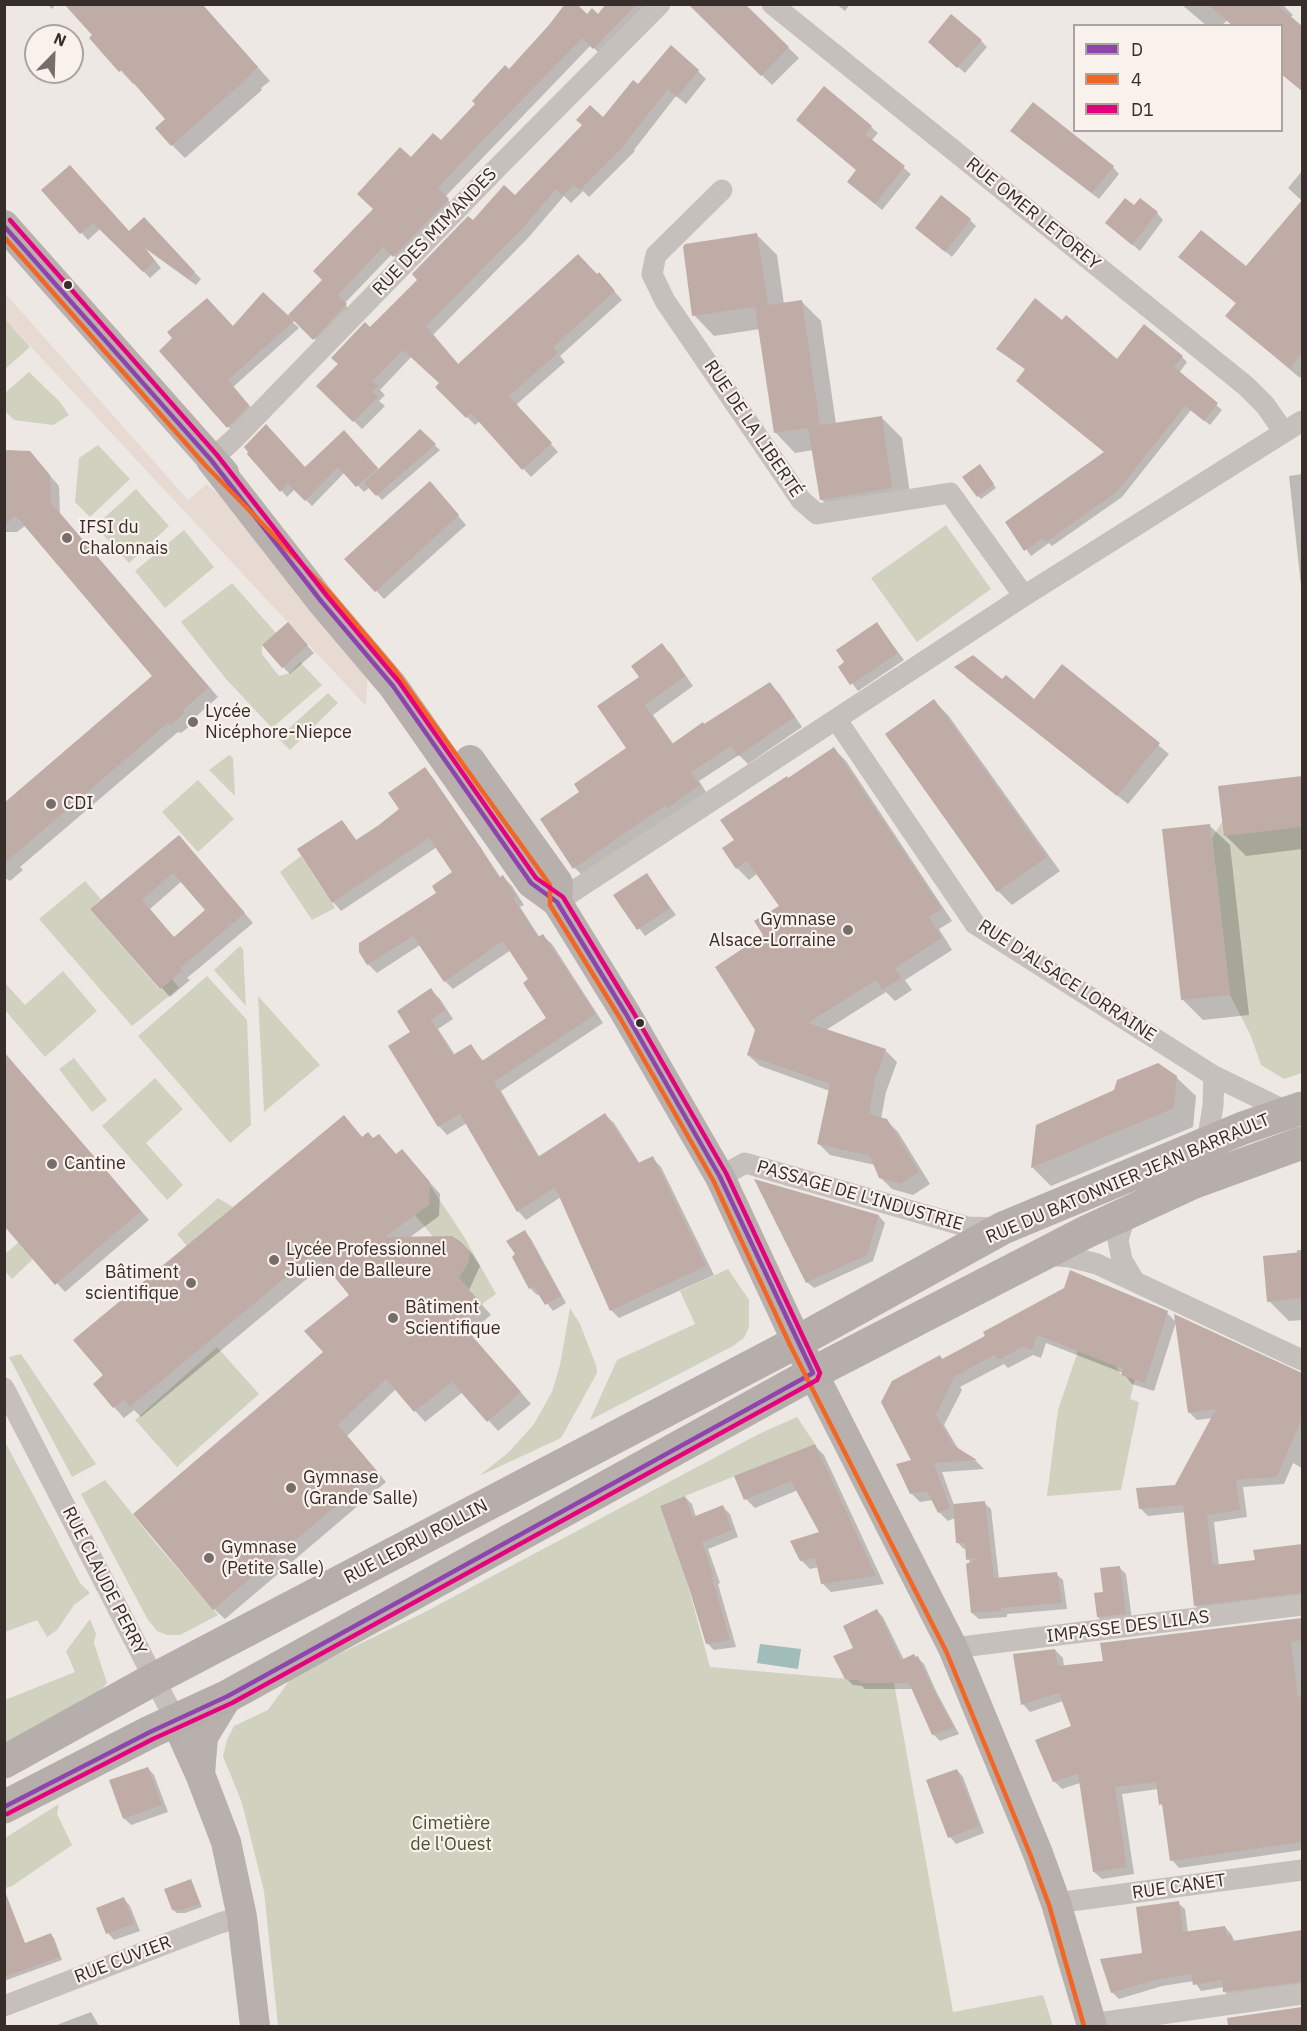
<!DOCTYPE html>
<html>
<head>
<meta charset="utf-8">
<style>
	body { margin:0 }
	#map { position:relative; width:1307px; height:2031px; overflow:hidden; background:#ede8e4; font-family:"IBM Plex Sans",sans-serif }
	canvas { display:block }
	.frame { position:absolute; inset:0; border:6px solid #372d2a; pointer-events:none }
	.legend { position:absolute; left:1073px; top:24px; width:210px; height:108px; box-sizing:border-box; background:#f9f1ec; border:2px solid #aba39e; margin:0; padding:8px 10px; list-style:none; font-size:18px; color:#372d2a }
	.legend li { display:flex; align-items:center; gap:12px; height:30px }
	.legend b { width:30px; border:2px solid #aba39e }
	.north { position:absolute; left:24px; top:24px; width:60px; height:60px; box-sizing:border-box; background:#f9f1ec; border:2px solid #aba39e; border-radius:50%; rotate:23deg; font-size:16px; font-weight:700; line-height:24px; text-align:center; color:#372d2a }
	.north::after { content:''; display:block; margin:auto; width:21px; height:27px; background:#776e6b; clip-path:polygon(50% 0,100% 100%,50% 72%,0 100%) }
</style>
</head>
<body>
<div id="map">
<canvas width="1307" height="2031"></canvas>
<div class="frame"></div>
<ul class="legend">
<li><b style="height:8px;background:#8e44ad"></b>D</li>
<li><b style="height:8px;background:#f26522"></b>4</li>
<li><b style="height:8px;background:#e5007d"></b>D1</li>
</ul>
<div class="north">N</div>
</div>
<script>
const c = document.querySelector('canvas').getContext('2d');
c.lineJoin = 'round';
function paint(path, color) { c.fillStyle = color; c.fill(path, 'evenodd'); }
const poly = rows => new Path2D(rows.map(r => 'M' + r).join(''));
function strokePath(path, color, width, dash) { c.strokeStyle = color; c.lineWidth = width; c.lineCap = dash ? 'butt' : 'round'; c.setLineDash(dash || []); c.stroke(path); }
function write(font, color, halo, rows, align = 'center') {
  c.font = font + ' "IBM Plex Sans",sans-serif'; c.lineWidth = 4.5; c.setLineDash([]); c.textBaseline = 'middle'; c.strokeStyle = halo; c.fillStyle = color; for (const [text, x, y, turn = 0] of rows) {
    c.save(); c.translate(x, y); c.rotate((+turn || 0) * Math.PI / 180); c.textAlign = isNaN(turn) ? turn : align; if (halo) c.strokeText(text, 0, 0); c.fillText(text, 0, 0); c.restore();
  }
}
paint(poly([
	[5,319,30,347,5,369],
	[29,372,59,401,69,415,53,425,14,420,5,411,5,393],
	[98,445,130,479,90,517,75,502,79,458],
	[136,489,169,526,129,563,95,526],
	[946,525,991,589,917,642,871,578],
	[184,530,214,567,165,608,135,571],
	[232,583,276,633,262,645,262,654,279,676,290,673,300,662,322,685,272,728,226,679,181,622],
	[328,693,338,703,290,750,278,738],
	[229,755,233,758,235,796,209,770],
	[198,780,234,819,198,852,162,812],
	[1222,822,1302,823,1302,1073,1284,1079,1261,1065,1250,1034,1230,995,1212,838],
	[301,856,335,908,312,920,280,872],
	[85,881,101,899,90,909,159,989,172,979,179,988,132,1026,39,919],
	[240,946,243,949,246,1006,214,970],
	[63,971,97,1011,45,1057,5,1010,5,983,25,1005],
	[207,976,247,1020,251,1125,230,1143,138,1036],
	[258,996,320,1065,264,1112],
	[74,1058,107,1100,92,1112,59,1069],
	[155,1078,183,1109,146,1143,183,1185,167,1200,102,1126],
	[407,1155,429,1184,463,1235,496,1294,482,1304,458,1277,468,1263,469,1257,463,1242,452,1236,441,1236,435,1239,404,1202,382,1221,390,1233,346,1270,325,1244,399,1183,388,1170],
	[218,1198,233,1207,187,1246,177,1234],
	[19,1242,33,1259,12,1279,5,1271,4,1255],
	[728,1269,749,1300,749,1327,744,1338,733,1346,590,1420,617,1360,695,1324,680,1291],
	[570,1308,580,1324,596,1365,597,1373,561,1438,479,1476,509,1452,534,1424,552,1392,560,1365],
	[217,1347,259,1394,177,1467,135,1420],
	[1078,1351,1116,1366,1121,1375,1135,1379,1130,1399,1139,1402,1121,1490,1047,1496,1058,1410],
	[21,1354,96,1464,72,1477,9,1357],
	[797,1417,815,1444,660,1506,687,1582,710,1667,894,1683,953,2012,1043,1995,1053,2026,278,2026,264,1891,242,1803,223,1756,227,1740,234,1726,268,1710,292,1677,423,1613,759,1434],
	[4,1440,80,1583,90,1593,74,1605,57,1630,47,1637,37,1620,5,1632],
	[105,1480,158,1546,218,1615,180,1635,167,1635,157,1631,148,1620,81,1494],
	[90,1619,96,1634,94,1643,107,1683,100,1691,5,1745,5,1700,75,1672,66,1651],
	[59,1804,57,1814,72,1845,12,1886,5,1888,5,1838]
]), '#d0d1bf');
paint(poly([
	[4,292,188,500,207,484,222,498,368,669,366,706,5,319]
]), '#e6dad2');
paint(poly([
	[760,1644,801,1649,798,1669,757,1663]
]), '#a1bdba');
paint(poly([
	[47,4,56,4,52,9],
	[202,4,270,81,261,88,262,90,185,158,172,145,167,119,135,83,133,84,91,38],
	[608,4,652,4,602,56,591,45,445,197,456,208,402,264,392,254,344,304,354,313,322,346,290,315,324,280,411,159,441,143,509,71,587,16,598,16],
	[743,4,799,58,772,85,696,10],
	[836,4,850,4,845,11],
	[1181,4,1282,4,1293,15,1290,18,1302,28,1302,91,1282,74,1282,26,1227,20,1222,26,1207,26],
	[981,41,987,47,965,73,937,49],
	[698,71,706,79,686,104,676,96,634,150,635,151,589,197,583,191,571,203,564,196,528,238,433,335,459,365,597,276,606,282,622,300,560,356,565,362,516,405,558,452,531,477,480,421,475,425,437,387,441,383,412,356,380,390,385,395,379,401,385,406,362,429,318,386,370,329,419,280,473,222,515,197,638,86],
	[798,120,871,127,878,133,871,141,911,174,882,210,856,188,858,171],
	[1019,138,1113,167,1119,174,1099,199],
	[1302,171,1302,201,1288,188],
	[43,190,129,232,144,219,201,279,196,285,146,249,161,268,150,278,101,228,88,240],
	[1302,202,1302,375,1300,378,1227,316,1237,304,1180,257,1247,268],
	[1134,207,1157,213,1163,220,1140,251,1107,223],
	[970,220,976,226,952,257,924,234],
	[757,235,777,255,784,304,801,301,821,321,836,424,882,418,902,438,912,508,842,519,820,498,813,450,795,453,775,432,760,329,714,336,694,315],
	[263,295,299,328,233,387,255,412,234,433,161,351,233,328],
	[1063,322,1117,361,1182,357,1187,362,1179,373,1222,410,1210,425,1191,410,1122,497,1052,546,1049,543,1031,556,1007,522,1105,453,1026,370,998,349],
	[420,432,440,450,382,500,370,487,364,492,345,472,312,506,295,489,287,497,249,454,306,469,350,438,379,470],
	[4,447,8,452,39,463,59,486,60,513,218,697,192,720,194,723,181,733,178,732,20,867,23,870,10,881,7,879,4,881,4,806,154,676,26,525,17,532,4,532],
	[983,469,996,488,981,499,978,496],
	[1302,474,1302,595,1289,476],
	[438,492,466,525,384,599,346,559],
	[877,624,904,660,858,691,840,667],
	[294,631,314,653,290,674,283,667],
	[662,645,671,654,693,686,653,715,674,745,770,684,779,693,802,727,748,764,739,755,699,781,708,795,584,877,575,868,581,792,628,749,641,678],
	[1062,666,1169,754,1128,804,966,677,1002,681,1034,701],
	[934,701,948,715,1060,871,1012,905,998,891],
	[834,749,846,761,952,921,939,929,952,950,905,980,912,990,895,1001,886,992,826,1030,885,1050,897,1062,886,1092,881,1119,886,1120,898,1132,930,1184,913,1195,892,1189,880,1177,875,1165,830,1155,819,1144,830,1091,760,1066,748,1055,757,1029,765,936,781,906,758,873,749,880,737,868,724,848,736,840,789,780],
	[425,769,433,778,501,878,503,877,512,886,524,905,520,907,540,938,543,936,552,944,603,1023,501,1091,540,1158,605,1115,614,1123,640,1164,652,1158,661,1167,714,1275,619,1318,611,1310,561,1197,526,1220,518,1211,467,1123,447,1135,439,1126,412,1033,431,990,440,999,453,1019,438,1029,455,1055,471,1046,484,1062,548,1019,530,980,511,950,453,989,445,981,420,945,377,973,368,964,360,951,438,894,454,872,437,847,341,911,333,902,342,822,357,841,401,809],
	[1302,778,1302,849,1246,856,1225,835,1220,787],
	[1209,825,1230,845,1249,1015,1203,1020,1183,1000],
	[187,846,253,923,187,978,190,980,170,997,92,909],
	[182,881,207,910,174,938,150,909],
	[646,875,676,915,645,936,615,896],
	[4,1053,149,1220,65,1292,4,1224],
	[1176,1077,1196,1096,1193,1127,1051,1186,1032,1167],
	[354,1128,363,1138,374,1140,397,1155,412,1162,440,1194,439,1216,409,1238,462,1243,473,1255,480,1266,469,1290,491,1315,469,1333,531,1404,498,1431,463,1392,425,1422,396,1389,347,1436,386,1482,225,1619,214,1609,351,1296,326,1263,141,1417,134,1410,124,1418,114,1407],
	[879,1216,885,1223,873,1261,814,1288,807,1282],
	[525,1232,531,1239,566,1303,553,1311,540,1294,537,1295,531,1289,513,1257,517,1255],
	[1297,1250,1302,1250,1302,1320,1289,1321,1269,1301,1297,1254],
	[1167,1313,1176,1322,1154,1391,1132,1384,1123,1373,1046,1343,1041,1358,1033,1355,1008,1368,1004,1364,960,1387,962,1390,944,1425,959,1450,976,1461,984,1469,942,1472,954,1505,984,1503,991,1509,999,1579,1056,1574,1063,1580,1067,1609,1007,1614,1007,1617,979,1619,972,1613,971,1563,968,1559,967,1549,964,1549,958,1543,955,1518,948,1521,939,1512,933,1500,920,1502,911,1493,913,1461,943,1360,987,1337],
	[1176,1317,1302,1375,1302,1468,1293,1463,1284,1484,1243,1487,1247,1517,1214,1522,1219,1566,1256,1561,1255,1551,1302,1546,1302,1600,1203,1613,1195,1605,1186,1512,1148,1516,1140,1508,1176,1486,1213,1418,1197,1420,1190,1413],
	[815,1446,824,1455,884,1584,831,1592,822,1583,819,1567,810,1569,801,1560,821,1533,798,1490,755,1508,746,1499],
	[685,1497,692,1504,696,1517,723,1507,730,1514,738,1537,708,1549,720,1583,718,1584,736,1647,714,1650,707,1643],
	[1120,1568,1126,1574,1132,1620,1105,1624,1098,1617,1104,1594],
	[877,1611,883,1617,904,1660,918,1658,924,1664,936,1691,959,1734,940,1741,933,1734,914,1689,865,1689,862,1686,853,1685,846,1678,855,1648],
	[1302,1619,1302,1850,1179,1868,1172,1860,1164,1807,1161,1804,1158,1789,1122,1794,1134,1874,1102,1879,1094,1872,1080,1783,1062,1789,1054,1781,1072,1727,1063,1701,1030,1712,1023,1704,1015,1656,1055,1650,1063,1658,1064,1667,1105,1662,1102,1644],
	[148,1768,154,1775,168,1812,131,1825,124,1818],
	[957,1770,963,1777,984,1833,956,1844,950,1837],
	[190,1881,193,1884,202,1907,185,1913,177,1913,173,1910],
	[124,1899,130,1906,140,1931,114,1940,108,1933,98,1908],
	[1178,1903,1185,1909,1188,1933,1225,1927,1231,1934,1235,1942,1302,1932,1302,1988,1231,1998,1225,1992,1224,1987,1201,1991,1194,1981,1162,1986,1119,1999,1112,1992,1144,1954],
	[51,1935,54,1938,62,1960,4,1981,4,1952],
	[1302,2008,1302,2026,1229,2026,1228,2019],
	[91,2012,99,2026,54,2026]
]), '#0003');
paint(poly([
	[64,4,202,4,258,67,249,75,250,76,171,146,155,128,165,119,122,70,119,72,89,38,92,35],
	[565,4,577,4,587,14,592,8,598,14,606,4,637,4,593,49,582,38,482,141,438,188,449,199,393,257,383,247,338,295,347,304,313,340,288,315,322,280,313,271,373,209,357,194,400,147,411,157,433,133,441,140,475,104,472,101,505,65,509,69,549,25],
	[688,4,745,4,789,47,761,76],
	[1207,4,1276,4,1302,26,1302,91,1281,74,1281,26,1233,26],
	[951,14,982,40,957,68,928,42],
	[671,45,699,70,677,97,668,89,627,141,628,142,580,190,574,185,562,196,556,189,521,230,426,326,458,364,578,254,597,274,599,272,615,291,553,347,558,353,509,396,552,443,522,470,471,413,466,418,435,387,439,383,403,350,373,381,378,386,372,392,378,397,353,422,316,386,338,364,331,358,365,322,370,327,417,280,412,274,468,216,473,220,504,185,515,195,582,125,576,120,590,105,603,117,633,80,638,84],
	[824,86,872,126,865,134,905,166,875,204,847,182,856,170,796,120],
	[1033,102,1114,166,1092,193,1010,131],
	[70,165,129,231,144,217,195,272,189,279,144,247,155,261,143,272,93,223,80,234,41,190],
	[941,195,971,219,945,252,915,228],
	[1125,198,1134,205,1140,198,1158,212,1132,245,1105,223],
	[1302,200,1302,352,1290,369,1225,316,1236,303,1178,257,1201,230,1246,266],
	[757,233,768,305,802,300,820,425,882,416,892,488,820,500,808,428,774,433,755,307,692,316,683,247,685,244],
	[263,292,294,321,228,380,249,405,227,428,159,351,172,338,167,332,207,298,233,326],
	[1035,298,1062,320,1066,315,1117,359,1144,324,1183,356,1174,367,1218,403,1204,421,1185,406,1117,492,1046,542,1043,538,1024,551,1005,522,1104,452,1016,381,1025,369,996,349],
	[266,424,305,467,344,430,378,468,356,487,338,467,305,501,288,484,280,492,247,454,248,452,244,447],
	[420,429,436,444,376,496,364,483],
	[4,450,30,451,50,475,51,503,209,687,183,710,185,713,171,725,168,723,4,864,4,803,152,676,16,516,4,525],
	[980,464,994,484,977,497,962,477],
	[430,481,459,515,375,592,344,559],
	[288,622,308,645,282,668,262,645],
	[877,622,898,653,850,685,838,667,844,662,836,650],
	[662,643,685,676,645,705,672,744,703,722,704,724,770,682,795,717,738,756,731,746,691,772,700,785,668,808,666,805,573,869,540,819,579,792,574,784,626,748,597,706,639,677,631,666],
	[973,655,1002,679,1006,675,1034,699,1062,664,1160,743,1117,796,954,667],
	[934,699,1047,857,997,892,885,734],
	[834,747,942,909,929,917,942,938,895,968,901,978,882,990,876,980,808,1023,886,1049,875,1080,869,1114,887,1119,919,1172,901,1184,879,1178,870,1156,817,1144,830,1084,747,1055,755,1030,715,967,763,935,754,921,779,906,747,861,736,869,722,848,734,840,720,820,787,776,788,778],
	[425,767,481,848,499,878,503,875,516,896,513,898,538,937,543,934,596,1014,494,1082,538,1157,605,1113,638,1163,653,1156,706,1266,610,1311,555,1187,517,1212,460,1114,438,1127,388,1046,410,1032,397,1011,431,988,445,1010,431,1020,453,1055,471,1044,482,1061,546,1018,523,983,528,979,503,941,444,982,413,936,367,965,359,952,359,943,436,893,432,886,452,872,429,838,332,903,297,849,342,820,356,840,379,825,399,809,388,793],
	[1302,776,1302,827,1224,836,1218,786],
	[1210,824,1230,995,1181,1000,1162,829],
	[179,835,245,913,180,968,182,971,160,989,90,909],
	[173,873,205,910,174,937,142,900],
	[647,873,670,908,637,930,613,895],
	[4,1052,141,1211,55,1285,4,1226],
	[1158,1063,1177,1076,1174,1108,1031,1168,1036,1125,1114,1090,1117,1080],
	[344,1115,362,1137,368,1132,373,1138,379,1134,396,1154,402,1149,430,1182,429,1205,385,1237,452,1236,462,1242,470,1254,468,1263,459,1278,482,1304,460,1322,521,1392,487,1422,452,1382,414,1412,386,1379,338,1425,377,1471,213,1610,133,1514,323,1352,304,1331,349,1295,315,1253,130,1407,124,1400,113,1408,93,1384,103,1375,73,1340],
	[754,1179,879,1215,867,1255,806,1283],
	[525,1230,561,1296,545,1305,534,1287,529,1289,512,1257,515,1254,506,1241],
	[1302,1252,1302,1298,1267,1302,1263,1256],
	[1070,1270,1168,1311,1145,1383,1121,1375,1123,1369,1037,1335,1032,1350,1023,1347,998,1360,995,1355,952,1378,953,1380,936,1415,953,1445,977,1460,934,1463,950,1508,938,1513,927,1491,910,1494,896,1464,911,1460,881,1402,892,1381,940,1355,942,1359,985,1336,983,1332,1064,1288],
	[1174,1314,1302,1373,1302,1418,1277,1477,1236,1480,1240,1510,1207,1515,1213,1565,1255,1560,1253,1550,1302,1544,1302,1593,1194,1606,1183,1505,1139,1509,1136,1488,1175,1485,1216,1409,1188,1413],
	[815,1444,835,1487,876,1576,821,1584,815,1558,800,1561,790,1541,819,1532,791,1481,744,1500,734,1476],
	[685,1496,693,1517,723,1505,732,1530,702,1542,714,1577,712,1577,730,1640,706,1644,689,1588,660,1506],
	[985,1501,994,1578,1057,1572,1062,1603,1001,1608,1001,1611,971,1613,966,1564,979,1557,966,1560,965,1543,956,1543,953,1504],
	[1120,1566,1126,1614,1097,1617,1094,1593,1103,1592,1100,1568],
	[877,1609,901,1660,914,1654,916,1657,918,1656,930,1683,954,1728,932,1735,909,1683,857,1683,862,1681,845,1679,833,1656,853,1648,843,1626],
	[1302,1618,1302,1640,1291,1642,1298,1697,1302,1696,1302,1842,1170,1861,1162,1804,1159,1805,1156,1782,1115,1787,1127,1867,1093,1872,1078,1774,1053,1782,1035,1740,1071,1726,1059,1693,1021,1705,1013,1654,1055,1649,1058,1666,1103,1661,1100,1643],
	[148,1767,162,1805,123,1819,109,1780],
	[957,1769,979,1826,948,1838,926,1780],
	[191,1879,200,1904,181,1910,172,1910,164,1889],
	[6,1894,25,1943,51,1933,60,1957,4,1977],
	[124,1897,134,1924,106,1934,96,1908],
	[1179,1901,1183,1932,1225,1926,1227,1936,1231,1935,1232,1941,1302,1930,1302,1982,1223,1992,1222,1980,1193,1985,1191,1974,1155,1980,1111,1993,1100,1959,1142,1953,1136,1907],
	[1302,2007,1302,2026,1228,2026,1227,2018]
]), '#bfaca7');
strokePath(poly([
	[772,4,1246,386,1265,405,1284,432],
	[722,190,656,255,652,274,665,301,801,500,817,514,950,493,1024,596],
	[211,460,234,439,502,163,660,4],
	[836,719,975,924,1214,1076],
	[557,902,1024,596,1302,421],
	[1207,1142,1213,1106,1214,1076,1288,1112],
	[720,1177,745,1163,968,1227,999,1228],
	[1126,1213,1118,1240,1122,1260,1135,1282],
	[1044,1255,1070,1257,1097,1264,1302,1360],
	[4,1388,176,1721],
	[953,1648,1302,1605],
	[1056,1903,1302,1870],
	[4,2006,220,1923,242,1917],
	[1091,2024,1302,1994]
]), '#c6c0bc', 21);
strokePath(poly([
	[4,225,224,473],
	[211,460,321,601,393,686,531,883,557,902,626,1014,720,1177,797,1342,953,1648,1037,1851,1056,1903,1092,2026],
	[470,760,558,883,557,902],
	[176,1721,200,1774,226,1842,242,1917,255,2026],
	[200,1774,203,1737,228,1696]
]), '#b7b0ad', 30);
strokePath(poly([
	[4,1762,154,1679,797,1342,1003,1228,1243,1128,1302,1108],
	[4,1807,150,1732,228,1696,813,1373,1086,1232,1192,1183,1302,1143]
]), '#b5aeab', 33);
strokePath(poly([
	[4,226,211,460,321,601,393,686,531,883,557,902,626,1014,720,1177,813,1373],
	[4,1807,150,1732,228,1696,813,1373]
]), '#8e44ad', 4.5);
strokePath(poly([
	[4,237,205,465,329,592,395,670,550,885,550,905,620,1018,713,1180,790,1345,946,1651,1030,1854,1049,1905,1084,2026]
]), '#f26522', 4.5);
strokePath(poly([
	[7,1814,153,1739,232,1703,817,1380,820,1373,726,1173,632,1010,563,897,536,878,399,682,327,596,217,455,10,220]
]), '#e5007d', 4.5);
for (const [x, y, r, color] of [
	[68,285,5,"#372d2a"],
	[67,538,6,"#776e6b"],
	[193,722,6,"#776e6b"],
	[51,804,6,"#776e6b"],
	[848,930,6,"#776e6b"],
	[640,1023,5,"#372d2a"],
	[52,1164,6,"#776e6b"],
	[274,1260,6,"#776e6b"],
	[191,1283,6,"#776e6b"],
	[393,1318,6,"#776e6b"],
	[291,1488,6,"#776e6b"],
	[209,1558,6,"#776e6b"]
]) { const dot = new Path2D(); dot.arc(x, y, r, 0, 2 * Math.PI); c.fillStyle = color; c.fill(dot); strokePath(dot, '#f9f1ec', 2); }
write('18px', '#372d2a', '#f9f1ec', [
	["RUE OMER LETOREY",1033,214,39],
	["RUE DES MIMANDES",435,232,-46],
	["RUE DE LA LIBERTÉ",753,429,56],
	["RUE D'ALSACE LORRAINE",1067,981,33],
	["RUE DU BATONNIER JEAN BARRAULT",1128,1179,-23],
	["PASSAGE DE L'INDUSTRIE",860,1196,16],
	["RUE LEDRU ROLLIN",416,1542,-28],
	["RUE CLAUDE PERRY",104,1581,63],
	["IMPASSE DES LILAS",1128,1627,-7],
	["RUE CANET",1179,1887,-8],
	["RUE CUVIER",123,1960,-21]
]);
write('18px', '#372d2a', '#f9f1ec', [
	["IFSI du",79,528],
	["Chalonnais",79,549],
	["Lycée",205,712],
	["Nicéphore-Niepce",205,733],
	["CDI",63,804],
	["Gymnase",836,920,"right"],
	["Alsace-Lorraine",836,941,"right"],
	["Cantine",64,1164],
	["Lycée Professionnel",286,1250],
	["Julien de Balleure",286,1271],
	["Bâtiment",179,1273,"right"],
	["scientifique",179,1294,"right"],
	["Bâtiment",405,1308],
	["Scientifique",405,1329],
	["Gymnase",303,1478],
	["(Grande Salle)",303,1499],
	["Gymnase",221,1548],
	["(Petite Salle)",221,1569]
], 'left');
write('18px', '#4a5330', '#f9f1ec', [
	["Cimetière",451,1824],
	["de l'Ouest",451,1845]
]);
</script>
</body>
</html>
